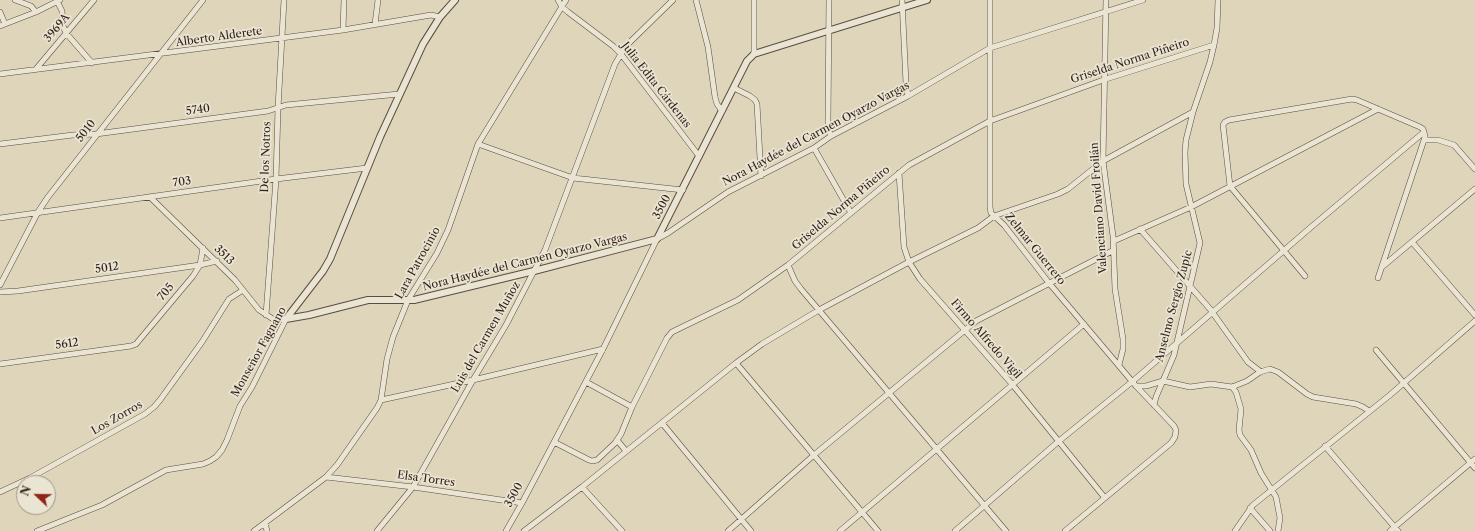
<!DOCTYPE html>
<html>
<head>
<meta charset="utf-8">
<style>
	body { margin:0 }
	#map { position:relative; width:1475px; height:531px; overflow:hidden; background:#ded5bb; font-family:"Libre Caslon Text",serif }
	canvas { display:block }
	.north { position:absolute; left:16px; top:475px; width:40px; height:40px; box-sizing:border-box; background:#eae4d3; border:1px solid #a09587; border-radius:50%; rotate:292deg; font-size:11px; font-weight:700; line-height:16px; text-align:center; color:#301f16 }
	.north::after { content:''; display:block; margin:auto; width:14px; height:18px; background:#8f2418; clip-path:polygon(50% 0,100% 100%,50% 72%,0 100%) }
</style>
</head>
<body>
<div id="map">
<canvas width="1475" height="531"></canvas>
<div class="north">N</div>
</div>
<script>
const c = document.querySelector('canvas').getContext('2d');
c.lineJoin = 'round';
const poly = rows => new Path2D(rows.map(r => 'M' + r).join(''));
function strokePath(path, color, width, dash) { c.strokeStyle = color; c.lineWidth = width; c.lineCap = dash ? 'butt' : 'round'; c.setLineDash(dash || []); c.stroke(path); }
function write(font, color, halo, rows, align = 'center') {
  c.font = font + ' "Libre Caslon Text",serif'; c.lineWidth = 3.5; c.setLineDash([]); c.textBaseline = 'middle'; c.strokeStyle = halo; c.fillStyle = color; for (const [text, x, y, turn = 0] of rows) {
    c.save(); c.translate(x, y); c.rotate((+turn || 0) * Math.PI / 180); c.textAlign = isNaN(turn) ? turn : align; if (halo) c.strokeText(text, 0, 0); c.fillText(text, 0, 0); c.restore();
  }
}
const minor = poly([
	[15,0,31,6,36,12],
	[558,0,562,7,568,12,613,46,621,54,699,156],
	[696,0,708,47,715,97,717,104,722,111],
	[754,0,754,54],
	[829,0,828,120,828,129,831,136],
	[902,0,906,83,908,96],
	[990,0,990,207,991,213,1004,225,1049,283,1136,386,1174,426,1176,430,1175,437,1171,443,1065,531],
	[1106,0,1103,161,1113,236,1115,289,1123,339,1123,349,1119,365],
	[57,1,62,11,63,26,66,33,92,63],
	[0,12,5,24],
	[375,24,378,0],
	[0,26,36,12,60,0],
	[343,30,344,0],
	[36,69,94,0],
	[0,74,281,38,343,30,431,15,440,17],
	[734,88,750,96,755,100,757,104,761,176],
	[1424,140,1438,140,1454,145,1475,169],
	[0,144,73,135,96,134,268,111,286,105,399,94],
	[478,144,573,178,683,190],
	[814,148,851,213],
	[899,173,904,247,909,262,920,279,1012,384,1105,498],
	[150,197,235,280,259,310,273,319,286,319],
	[0,218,276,179,367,168],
	[1140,229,1210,309,1248,362,1261,372],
	[1114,241,1191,207,1378,109],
	[1412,242,1475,315],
	[788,265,795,281,801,289,1006,531],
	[1382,267,1475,189],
	[1305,276,1230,186,1223,125,1225,122,1229,120,1352,99,1357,100,1420,127,1423,129,1424,132,1425,137,1378,278],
	[0,285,38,212,48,197,203,0],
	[0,292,18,291,200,265,217,261],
	[266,315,276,179,278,108,284,0],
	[1376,350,1475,468],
	[736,363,878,531],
	[0,364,131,346,136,344,193,276,200,265,203,248],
	[586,382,632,407],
	[1136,386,1146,386,1163,381,1190,387,1211,384,1232,387,1247,381,1260,372,1270,369,1278,372,1307,394,1313,397,1356,404,1363,407,1369,411],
	[1232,387,1236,392,1241,409,1239,430,1240,435,1251,450,1261,473,1276,497,1280,518,1278,531],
	[381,400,473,380,603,349],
	[1154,405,1156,397,1174,355,1200,243,1186,184,1185,152,1186,140,1193,112,1210,62,1214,45,1217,28,1218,0],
	[662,423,751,531],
	[617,440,626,451],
	[554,442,589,460,592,461,597,460,615,443,621,434,632,407,667,338,672,332,738,300,788,265,909,165,990,121,1106,79,1214,45],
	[1325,446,1398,531],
	[326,477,413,487,522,503],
	[582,487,622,531],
	[0,492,30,478,145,414,154,407,160,400,202,342,229,299,243,290],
	[1250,508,1270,531],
	[265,523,267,531],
	[37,531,102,505,166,470,203,464,210,461,216,457,222,450,227,440,240,406,252,387,286,319],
	[254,531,326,477,337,465,377,408,381,400,387,359,393,337,408,300,437,253,448,230,478,144,566,0],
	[377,531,413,487,473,380,506,325,534,271,545,250,615,64,621,54,628,44,673,0],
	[506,531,522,503,603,349,657,239,668,233,728,192,814,148,831,136,908,96,990,48,1143,0],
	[524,531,582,487,736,363,762,344,819,310,909,262,978,228,994,216,1058,194,1068,189,1103,161,1193,112],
	[728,531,814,455,976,321,1114,250],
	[840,531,1084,324],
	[955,531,1059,441,1133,381,1310,228,1424,132],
	[1235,531,1253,505,1390,395,1475,321],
	[1390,531,1475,459]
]);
const tertiary = poly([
	[286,319,309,315,368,300,414,300,534,271,657,239,747,61,754,54,927,0],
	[286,319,323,271,330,259,380,137,423,44,440,17,455,0]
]);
strokePath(minor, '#5c4c3f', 6);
strokePath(tertiary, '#5c4c3f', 8);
strokePath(minor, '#eae4d3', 5);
strokePath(tertiary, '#eae4d3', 6);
write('11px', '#301f16', '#eae4d3', [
	["3969A",57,28,-50],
	["Alberto Alderete",219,37,-8],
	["Griselda Norma Piñeiro",1130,61,-18],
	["Julia Edita Cárdenas",656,85,52],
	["5740",198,110,-8],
	["5010",86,131,-52],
	["Nora Haydée del Carmen Oyarzo Vargas",816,134,-28],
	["De los Notros",266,157,-88],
	["703",182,182,-8],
	["3500",662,207,-62],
	["Griselda Norma Piñeiro",841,208,-40],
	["Valenciano David Froilán",1099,208,-94],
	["Zelmar Guerrero",1035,249,51],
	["3513",224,255,44],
	["Nora Haydée del Carmen Oyarzo Vargas",525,262,-14],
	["Lara Patrocinio",418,263,-61],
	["5012",107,268,-8],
	["705",166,292,-50],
	["Anselmo Sergio Zupic",1174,306,-75],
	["Luis del Carmen Muñoz",486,337,-60],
	["Firmo Alfredo Vigil",986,339,49],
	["5612",67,344,-8],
	["Monseñor Fagnano",259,352,-61],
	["Los Zorros",117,418,-30],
	["Elsa Torres",426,479,8],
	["3500",514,495,-61]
]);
</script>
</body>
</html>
